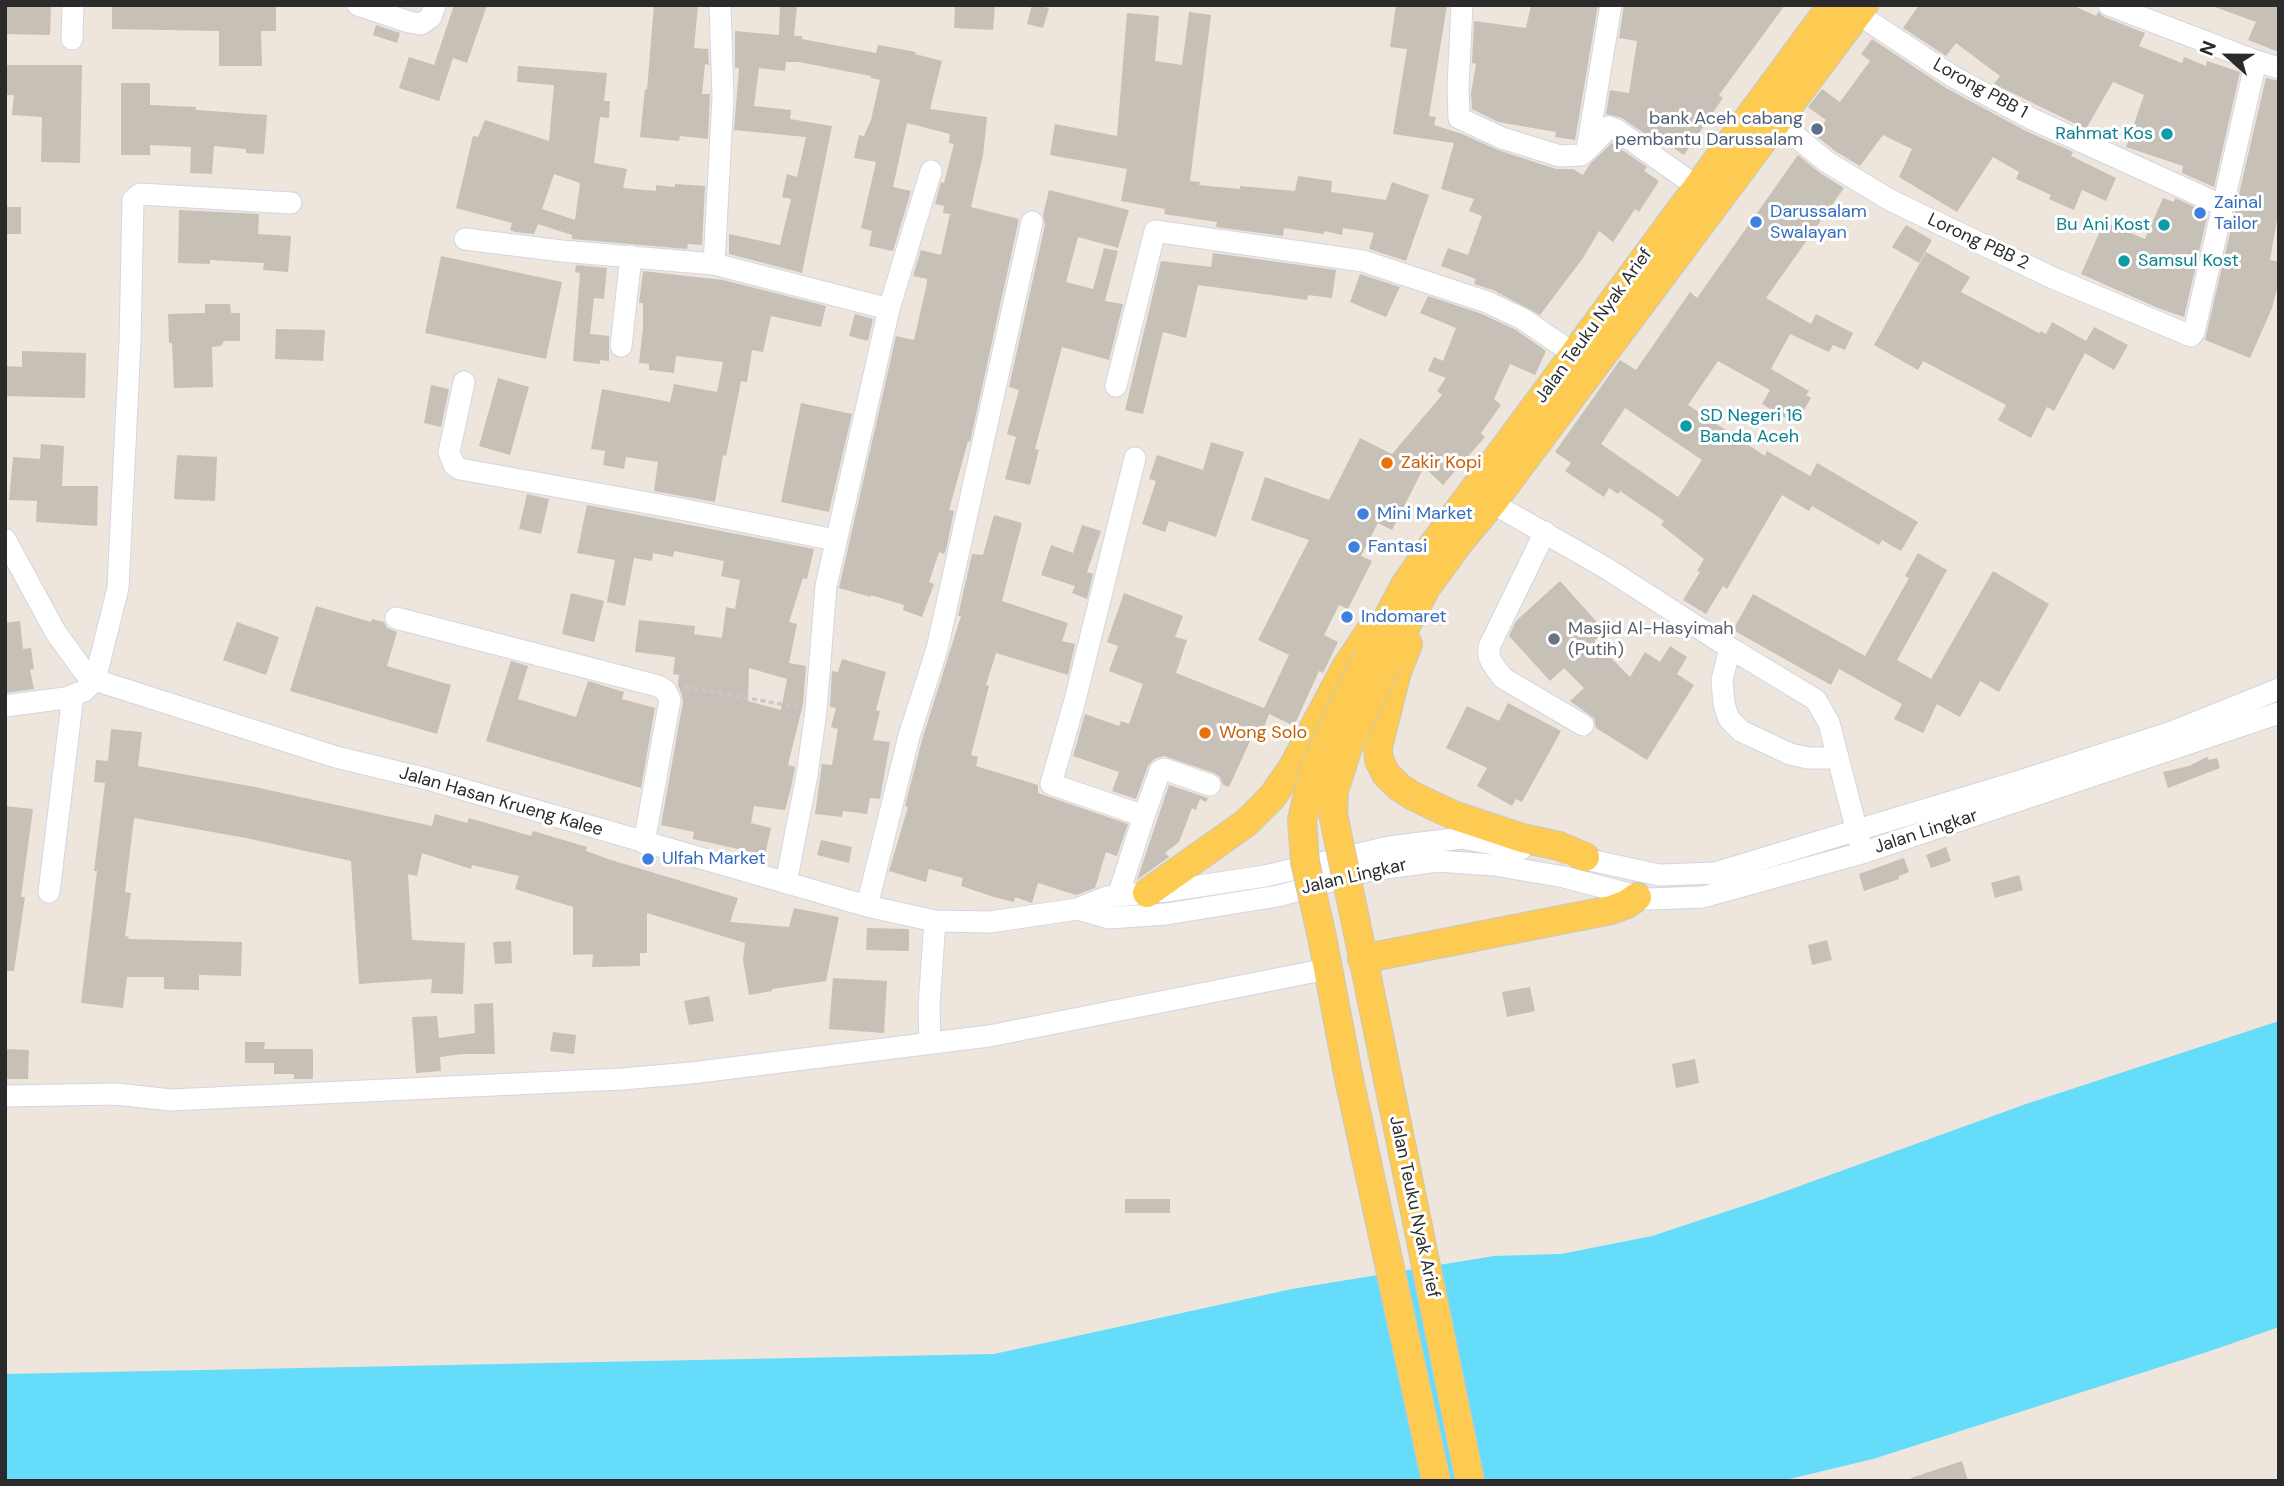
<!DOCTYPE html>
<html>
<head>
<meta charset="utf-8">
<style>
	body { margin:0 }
	#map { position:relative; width:2284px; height:1486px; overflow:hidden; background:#eee5dc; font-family:"DM Sans",sans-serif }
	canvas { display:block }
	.frame { position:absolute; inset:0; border:7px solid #2b2b2b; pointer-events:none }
	.north { position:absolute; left:2193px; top:21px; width:70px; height:70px; -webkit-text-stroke:5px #fff; paint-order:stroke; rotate:291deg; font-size:19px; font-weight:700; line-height:28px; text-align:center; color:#2b2b2b }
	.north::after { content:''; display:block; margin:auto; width:24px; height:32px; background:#2b2b2b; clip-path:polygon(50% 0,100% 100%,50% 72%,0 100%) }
</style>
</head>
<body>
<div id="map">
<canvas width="2284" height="1486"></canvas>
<div class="frame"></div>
<div class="north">N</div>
</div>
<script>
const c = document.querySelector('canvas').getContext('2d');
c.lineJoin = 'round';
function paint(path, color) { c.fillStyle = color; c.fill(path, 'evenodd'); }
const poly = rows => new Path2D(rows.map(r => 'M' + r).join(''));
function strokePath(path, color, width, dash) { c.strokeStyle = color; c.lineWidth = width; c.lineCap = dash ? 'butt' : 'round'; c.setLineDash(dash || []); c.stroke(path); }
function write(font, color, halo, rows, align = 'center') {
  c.font = font + ' "DM Sans",sans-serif'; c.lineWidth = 6; c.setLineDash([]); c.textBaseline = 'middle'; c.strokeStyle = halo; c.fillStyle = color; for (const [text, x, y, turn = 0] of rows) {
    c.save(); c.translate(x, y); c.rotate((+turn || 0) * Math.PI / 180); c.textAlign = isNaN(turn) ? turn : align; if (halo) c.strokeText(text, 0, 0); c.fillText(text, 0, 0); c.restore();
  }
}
paint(poly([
	[2279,1021,2279,1327,2210,1351,1873,1459,1781,1481,5,1481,5,1374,994,1354,1292,1289,1494,1256,1561,1254,1652,1236,1761,1200,2026,1104]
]), '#65dcf9');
paint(poly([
	[5,5,51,5,50,35,5,34],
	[112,5,276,5,276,31,261,31,262,66,219,66,219,31,112,29],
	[454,5,487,5,467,63,453,58,439,101,399,88,409,57,434,65],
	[654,5,698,5,694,48,708,49,709,65,705,64,702,94,710,94,708,139,680,136,679,141,640,137,645,89,647,90],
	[780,5,797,5,794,36,802,36,802,39,876,53,878,45,916,52,915,54,942,61,930,109,987,117,983,155,971,207,1019,219,970,442,968,441,949,510,954,511,946,550,944,554,939,552,929,582,934,584,922,617,903,610,904,605,871,595,871,597,839,588,896,336,914,340,927,283,927,279,913,276,921,250,941,255,950,214,943,213,944,206,935,204,941,182,944,183,954,144,949,143,950,134,907,123,893,187,911,191,893,251,869,246,872,231,861,228,876,162,854,158,859,135,864,136,871,120,880,80,871,78,871,76,799,62,786,62,785,71,759,68,754,106,791,110,790,119,832,126,802,273,729,254,729,234,780,245,791,199,782,197,787,174,797,177,806,137,734,130,739,68,735,68,735,31,779,35],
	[955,5,995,5,993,30,954,28],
	[1032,5,1049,8,1043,28,1027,24],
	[1396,5,1447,5,1429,116,1436,117,1434,125,1462,134,1498,150,1556,169,1573,169,1583,175,1590,164,1612,143,1647,167,1644,171,1659,181,1639,212,1635,209,1613,242,1599,231,1583,258,1540,315,1493,290,1474,284,1476,279,1441,266,1448,248,1468,255,1482,216,1469,211,1474,199,1441,189,1454,143,1393,134,1407,49,1390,47],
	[1531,5,1598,5,1575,140,1555,137,1556,132,1498,122,1472,109,1471,93,1476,64,1472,63,1474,21,1526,28],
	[1624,5,1785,5,1719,95,1723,98,1684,155,1664,142,1661,145,1622,118,1606,114,1610,90,1629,93,1637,41,1619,38],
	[1919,5,2072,5,2096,16,2098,12,2104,17,2145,33,2139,46,2182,63,2184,57,2206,66,2207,61,2240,72,2214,187,2182,173,2183,166,2126,147,2144,95,2113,82,2086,129,1994,84,2000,76,1956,43,1946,56,1903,28],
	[2215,5,2279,5,2279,52,2248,40,2256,22,2215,7],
	[1189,12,1211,15,1190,181,1200,182,1199,185,1240,189,1240,186,1295,191,1298,176,1332,181,1331,192,1386,200,1392,182,1429,195,1406,261,1369,249,1374,233,1343,228,1342,235,1324,231,1324,234,1284,228,1283,236,1216,227,1217,222,1164,214,1165,209,1121,201,1127,169,1050,155,1055,124,1117,136,1127,13,1159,16,1155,61,1182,65],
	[376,25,400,33,397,43,373,35],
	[1872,39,1946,88,2026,131,2073,152,2071,156,2116,178,2106,201,2082,190,2074,210,2049,199,2051,195,2016,179,2019,172,1993,157,1957,212,1899,177,1912,149,1883,135,1860,166,1835,151,1815,135,1826,120,1808,107,1822,89,1840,102,1870,61,1861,54],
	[5,65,82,65,80,163,41,162,42,117,12,115,14,95,5,95],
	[518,66,607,73,604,101,610,101,609,118,600,117,594,163,627,169,623,188,656,191,656,185,675,187,675,184,705,186,702,245,688,244,687,249,572,239,572,235,538,224,534,234,515,232,510,230,512,223,456,208,473,136,478,137,485,120,549,141,554,85,517,82],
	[554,174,580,183,575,220,542,209],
	[2266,78,2279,81,2279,208,2270,260,2279,262,2279,280,2272,308,2250,358,2205,340],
	[121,83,150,83,150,105,196,107,196,110,267,115,264,154,246,153,246,149,214,146,212,174,190,173,191,147,150,145,150,155,121,155],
	[1798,155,1820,173,1844,188,1766,298,1811,324,1816,314,1853,333,1845,350,1833,345,1829,352,1790,334,1771,369,1809,391,1806,395,1811,398,1796,424,1762,404,1770,390,1718,361,1688,405,1765,456,1767,451,1810,476,1817,463,1918,522,1901,551,1882,540,1879,545,1812,506,1809,511,1782,495,1727,589,1723,586,1706,614,1683,600,1700,572,1697,571,1704,559,1661,525,1664,521,1620,491,1618,494,1609,488,1604,497,1565,471,1571,463,1555,452,1620,360,1636,370,1690,292,1697,298],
	[1625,408,1702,460,1678,497,1601,444],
	[1049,190,1129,210,1118,248,1078,237,1066,282,1093,289,1104,248,1118,251,1105,301,1123,304,1109,360,1062,347,1035,449,1039,450,1030,485,1005,479,1016,437,1007,434,1019,390,1009,387,1045,225,1043,215],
	[2163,198,2174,202,2175,198,2208,213,2184,317,2158,308,2081,274,2104,222,2145,239],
	[5,207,21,207,21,234,5,234],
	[179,210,259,214,258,234,291,236,288,272,263,270,264,263,210,260,210,264,178,263],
	[1906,225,1932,240,1919,263,1892,247],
	[1926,252,1970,277,1961,292,2039,333,2041,331,2046,334,2052,322,2086,341,2094,327,2128,345,2114,370,2085,353,2054,411,2047,407,2031,438,1998,420,2006,405,1923,361,1918,370,1874,345],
	[1213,253,1336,270,1332,298,1308,295,1307,300,1198,285,1186,338,1163,332,1143,414,1125,410,1161,261,1211,267],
	[441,256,562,282,546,359,425,333],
	[576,265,607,268,604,299,594,298,590,334,609,336,609,361,600,360,600,364,573,361,580,273,575,272],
	[643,271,723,280,826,306,821,327,771,316,763,352,752,350,747,382,741,381,726,456,723,455,715,502,654,491,658,462,626,457,624,469,603,465,605,451,591,449,602,389,670,402,674,384,717,392,723,362,676,356,674,373,649,370,649,364,639,363,643,328,643,303,639,303],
	[1360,274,1400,287,1386,317,1350,302],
	[1428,296,1482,314,1516,330,1546,351,1535,375,1510,364,1494,399,1501,405,1481,433,1485,437,1443,485,1424,467,1392,530,1378,523,1361,556,1372,561,1348,609,1339,605,1324,635,1338,642,1323,673,1319,671,1294,726,1269,714,1262,732,1255,730,1229,787,1223,785,1220,777,1214,773,1164,756,1154,759,1148,766,1136,799,1112,791,1119,772,1073,756,1085,714,1119,726,1121,721,1129,724,1143,684,1109,671,1118,646,1107,642,1124,593,1183,616,1175,637,1187,640,1176,673,1264,708,1289,655,1258,640,1309,540,1251,520,1265,477,1329,500,1360,438,1392,454,1442,395,1437,391,1446,378,1428,371,1434,357,1443,361,1456,328,1420,313],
	[205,304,230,304,231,313,240,313,240,341,224,341,221,346,212,347,213,387,174,388,172,343,169,343,168,314,205,313],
	[855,314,873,319,868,341,849,336],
	[276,329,325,330,323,361,275,359],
	[22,351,86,353,85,398,5,396,5,366,22,367],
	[498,378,529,387,510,455,479,446],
	[431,385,449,389,441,427,424,423],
	[801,403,852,414,829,512,781,502],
	[1211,442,1244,452,1216,537,1169,521,1165,532,1142,524,1156,481,1149,479,1157,455,1203,470],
	[41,444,64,446,62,486,98,486,97,526,36,522,37,501,9,500,13,457,40,459],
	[177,455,217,457,215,501,174,499],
	[527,494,549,499,541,534,519,529],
	[587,505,814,549,807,579,803,578,789,622,797,624,789,663,806,666,803,704,788,765,795,767,791,788,785,810,754,806,751,823,771,828,765,855,693,839,694,832,661,825,683,702,682,695,678,685,679,675,673,674,675,657,635,652,639,620,695,626,694,634,722,638,726,607,735,609,740,580,721,576,724,561,674,551,673,557,653,553,652,561,634,558,625,606,607,602,615,560,577,553],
	[749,668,787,679,781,710,748,701],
	[994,515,1022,523,1002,601,1068,623,1062,641,1075,644,1068,675,996,653,986,685,989,686,971,755,978,757,976,766,1038,785,1038,793,1128,824,1117,856,1106,852,1095,888,1076,895,1038,883,1032,903,1015,897,1014,902,994,897,961,886,963,878,929,869,926,882,889,871,908,807,905,806,922,740,961,616,958,616,972,554,983,555],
	[1082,525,1101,531,1087,572,1093,574,1087,599,1072,593,1075,586,1041,575,1051,545,1073,553],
	[1918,553,1947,570,1897,660,1931,679,1993,571,2049,604,1999,692,1980,681,1960,717,1937,704,1923,733,1894,719,1902,704,1839,669,1831,685,1733,630,1753,594,1865,656,1909,578,1905,576],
	[1560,581,1605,631,1594,641,1630,677,1645,652,1660,662,1670,646,1687,657,1677,674,1694,685,1647,760,1596,728,1594,718,1570,701,1584,688,1564,668,1550,681,1509,636,1516,621],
	[571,593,604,601,594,642,562,634],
	[316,606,371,622,372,619,384,622,387,628,397,632,387,666,451,685,437,734,290,691],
	[20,621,23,649,31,648,34,669,30,670,34,689,5,693,5,623],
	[237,622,279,637,266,675,223,660],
	[842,659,886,672,876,710,880,711,873,740,890,742,880,799,870,798,867,814,843,811,842,817,815,814,822,764,832,765,838,729,831,727,836,708,830,707,832,671,838,672],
	[511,661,528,666,518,699,576,717,588,681,624,692,622,699,655,708,641,788,486,741],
	[1508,703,1561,731,1522,802,1516,799,1512,806,1477,786,1487,768,1446,748,1467,706,1499,721],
	[111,729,142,732,138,766,255,787,432,826,435,814,467,823,469,818,531,836,533,831,587,847,586,851,611,860,738,898,730,922,789,927,794,908,839,917,826,981,772,989,772,991,749,995,743,960,745,943,647,913,647,953,640,953,640,966,592,967,593,954,573,955,573,907,515,889,519,876,472,865,471,869,422,853,417,876,408,874,412,940,465,943,463,994,431,993,432,979,359,984,351,861,246,838,134,818,125,892,131,893,125,936,129,937,128,939,242,942,241,976,199,975,199,990,164,989,164,977,127,977,123,1008,81,1003,97,871,94,871,105,783,94,782,96,760,108,761],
	[2207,757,2209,760,2217,758,2220,768,2168,788,2163,772,2189,766],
	[1169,785,1208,798,1206,802,1200,799,1196,810,1192,808,1179,842,1165,853,1169,857,1137,880],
	[5,806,33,809,21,897,25,897,14,971,5,971],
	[821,840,852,847,849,863,817,855],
	[1946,847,1951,861,1931,868,1926,855],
	[1904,858,1909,872,1899,876,1899,879,1864,891,1859,874],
	[2019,875,2023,890,1995,898,1991,883],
	[867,928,909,929,909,951,866,950],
	[1827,940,1832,960,1812,965,1808,945],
	[511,941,512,963,495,964,493,942],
	[833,978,887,981,884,1033,829,1029],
	[1530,987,1535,1011,1507,1017,1502,992],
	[709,996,714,1021,689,1025,684,1001],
	[493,1003,495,1054,462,1054,440,1057,441,1071,416,1073,412,1017,437,1016,439,1038,475,1033,474,1004],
	[553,1032,576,1035,574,1054,550,1051],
	[245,1042,265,1042,264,1049,313,1049,313,1079,294,1079,294,1074,274,1074,274,1063,245,1063],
	[5,1049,29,1050,28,1079,5,1079],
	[1695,1059,1699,1083,1676,1088,1672,1064],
	[1125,1199,1170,1199,1170,1213,1125,1213],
	[1962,1461,1968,1481,1912,1481,1911,1478]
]), '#c6c0b7');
const minor = poly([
	[358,5,409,22,421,24,431,17,435,5],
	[1462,5,1458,88,1459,118,1502,138,1560,156,1581,155,1587,150,1611,5],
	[1858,14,1952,76,2032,119,2223,206],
	[72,39,73,5],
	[2256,61,2279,68],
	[1767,113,1827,162,1890,200,2053,278,2191,336,2194,332,2256,61,2109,5],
	[1587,150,1609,127,1617,130,1696,186],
	[465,239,562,251,714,264,889,309,826,586,816,711,807,775,786,883],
	[714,264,723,97,720,5],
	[889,309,931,171],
	[621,346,631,256],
	[464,382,449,452,454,465,460,469,676,508,835,540],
	[1116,386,1155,231,1363,261,1487,302,1523,319,1574,354],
	[1492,503,1606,568,1730,648,1816,700,1829,723,1860,843],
	[1545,532,1489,647,1489,656,1492,663,1503,678,1583,725],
	[5,539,56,633,86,674,95,680,336,757,427,779,867,906,935,921,990,922,1077,909,1107,897,1167,891,1265,876,1389,847,1462,838,1521,849],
	[396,618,658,686,666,691,670,700,644,843],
	[1730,648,1722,680,1724,704,1729,719,1741,731,1790,754,1808,758,1838,758],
	[5,706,65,698,84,691,95,680,118,588,130,342,133,200,140,194,291,203],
	[1144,816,1156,782,1160,771,1164,769,1210,785],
	[1571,856,1659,875,1715,873,2020,781,2172,732,2279,689],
	[49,892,73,695],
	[1118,896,1144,816,1051,784,1075,700,1135,458],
	[867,906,909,736,937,649,1032,222],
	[1077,909,1109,918,1166,914,1278,896,1371,870,1438,861,1494,865,1564,877,1648,899,1703,897,1862,853,2279,713],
	[930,1043,929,1006,935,921],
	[5,1096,116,1094,171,1100,622,1079,691,1073,989,1036,1327,969]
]);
const major = poly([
	[1408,644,1397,672,1378,747,1379,760,1386,774,1399,787,1413,796,1453,815,1522,838,1559,846,1585,857],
	[1368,655,1405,585,1425,556,1832,5],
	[1387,662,1426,588,1461,540,1492,503,1864,5],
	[1147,893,1246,823,1272,797,1293,767,1345,669,1370,631],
	[1358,933,1470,1481],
	[1322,937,1349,1079,1436,1481],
	[1362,959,1611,910,1627,904,1637,897]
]);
strokePath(minor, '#d1d6e5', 23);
strokePath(major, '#c8c8c8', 30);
strokePath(poly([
	[685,687,798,707]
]), '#c8c8c8', 3.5, [5, 3.5]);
strokePath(minor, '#fff', 21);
strokePath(major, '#fdca52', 28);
const majorBridge = poly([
	[1358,933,1333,814,1334,791,1349,744,1387,662],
	[1322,937,1305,862,1302,820,1314,768,1368,655]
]);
strokePath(majorBridge, '#c8c8c8', 30, []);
strokePath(majorBridge, '#fdca52', 28);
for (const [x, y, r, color] of [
	[1817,129,7,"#5c6f8a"],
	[2167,134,7,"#0f9aa8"],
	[2200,213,7,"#3f7fe0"],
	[1756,222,7,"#3f7fe0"],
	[2164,225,7,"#0f9aa8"],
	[2124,261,7,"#0f9aa8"],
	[1686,426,7,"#0f9aa8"],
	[1387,463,7,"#e8710a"],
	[1363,514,7,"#3f7fe0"],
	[1354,547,7,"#3f7fe0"],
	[1347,617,7,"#3f7fe0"],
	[1554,639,7,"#6b7280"],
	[1205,733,7,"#e8710a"],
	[648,859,7,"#3f7fe0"]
]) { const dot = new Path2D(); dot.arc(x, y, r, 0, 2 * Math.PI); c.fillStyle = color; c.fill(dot); strokePath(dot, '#fff', 2.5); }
write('18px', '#2b2b2b', '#fff', [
	["Lorong PBB 1",1980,89,29],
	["Lorong PBB 2",1978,242,25],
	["Jalan Teuku Nyak Arief",1594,326,-54],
	["Jalan Hasan Krueng Kalee",501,802,16],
	["Jalan Lingkar",1926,832,-18],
	["Jalan Lingkar",1354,877,-13],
	["Jalan Teuku Nyak Arief",1414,1207,78]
]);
write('18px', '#4e5e75', '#fff', [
	["bank Aceh cabang",1803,119],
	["pembantu Darussalam",1803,140]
], 'right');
write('18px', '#0d838f', '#fff', [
	["Rahmat Kos",2153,134],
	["Bu Ani Kost",2150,225],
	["Samsul Kost",2138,261,"left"],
	["SD Negeri 16",1700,416,"left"],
	["Banda Aceh",1700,437,"left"]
], 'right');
write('18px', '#366cbe', '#fff', [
	["Zainal",2214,203],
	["Tailor",2214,224],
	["Darussalam",1770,212],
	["Swalayan",1770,233],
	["Mini Market",1377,514],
	["Fantasi",1368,547],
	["Indomaret",1361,617],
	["Ulfah Market",662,859]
], 'left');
write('18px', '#c56008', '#fff', [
	["Zakir Kopi",1401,463],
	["Wong Solo",1219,733]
], 'left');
write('18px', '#5b616d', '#fff', [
	["Masjid Al-Hasyimah",1568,629],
	["(Putih)",1568,650]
], 'left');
</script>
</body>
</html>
